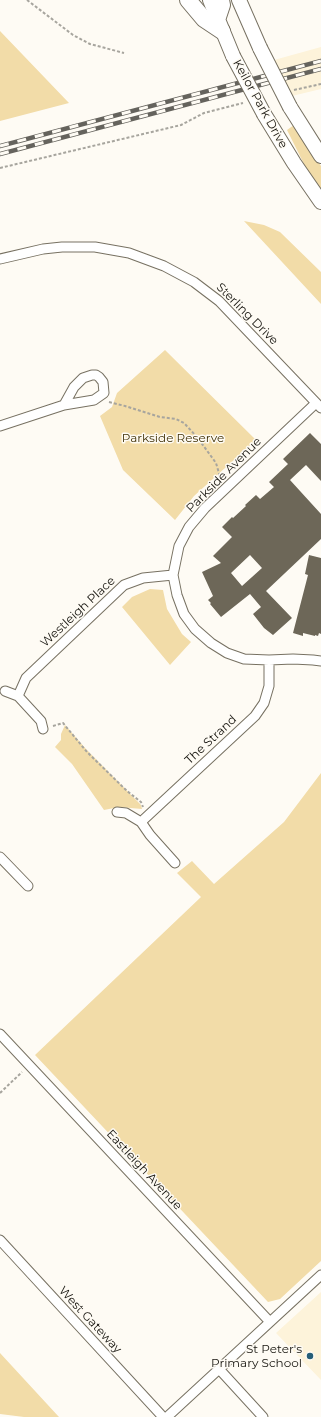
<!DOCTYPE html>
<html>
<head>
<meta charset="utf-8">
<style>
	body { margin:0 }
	canvas { display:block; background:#fefbf4 }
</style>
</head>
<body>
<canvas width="321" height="1417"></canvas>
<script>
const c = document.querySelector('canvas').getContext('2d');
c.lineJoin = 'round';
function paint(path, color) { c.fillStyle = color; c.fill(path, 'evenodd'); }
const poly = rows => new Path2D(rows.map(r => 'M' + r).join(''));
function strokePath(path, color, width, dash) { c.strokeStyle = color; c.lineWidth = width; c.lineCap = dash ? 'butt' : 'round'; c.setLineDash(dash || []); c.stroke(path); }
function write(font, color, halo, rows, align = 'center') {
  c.font = font + ' Montserrat,sans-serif'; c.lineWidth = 3; c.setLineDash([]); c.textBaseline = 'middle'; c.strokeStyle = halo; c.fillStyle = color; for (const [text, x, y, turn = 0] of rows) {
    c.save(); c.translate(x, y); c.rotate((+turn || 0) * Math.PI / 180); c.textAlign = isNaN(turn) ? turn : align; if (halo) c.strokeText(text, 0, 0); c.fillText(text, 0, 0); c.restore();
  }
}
paint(poly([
	[321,47,321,89,292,96,274,60],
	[321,1292,321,1380,276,1333]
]), '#fdf3da');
paint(poly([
	[0,31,69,103,0,121],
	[294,125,321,166,321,191,309,174,287,130],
	[244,221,264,225,280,232,321,272,321,304],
	[165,350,256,440,194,496,175,520,123,470,100,416,112,407,117,393],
	[150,589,163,590,167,609,182,634,191,642,170,665,122,607,132,597],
	[65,725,86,749,141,805,142,809,119,807,104,810,72,764,55,747,61,740,61,734],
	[321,773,321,1261,280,1299,268,1302,35,1055,201,897,177,873,192,861,214,884,284,822],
	[0,1353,59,1417,24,1417,0,1414]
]), '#f2dca8');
paint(poly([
	[310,433,321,444,321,481,306,465,290,480,321,514,321,539,266,591,292,618,273,635,264,628,253,614,261,607,250,594,221,617,210,604,211,603,208,600,213,596,202,572,221,563,213,556,232,537,222,527,232,517,233,518,246,506,245,505,256,495,260,499,274,487,269,482,288,464,283,459],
	[250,555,262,568,242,586,231,573],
	[309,555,321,558,321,634,319,633,318,636,315,635,315,636,303,633,303,636,293,633,308,575,305,574]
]), '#6d6758');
const street = poly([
	[0,259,43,249,62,247,95,247,129,253,164,266,194,282,219,301,321,408],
	[316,403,205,508,189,527,179,546,173,575,177,595,184,614,195,629,211,643,227,653,244,659,269,660,293,659,313,660,321,661],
	[0,426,64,405,94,400,104,393,103,382,99,377,96,375,92,375,83,378,74,387,64,405],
	[5,691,18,696,41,721,43,729],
	[18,696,26,678,124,585,143,578,173,575],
	[117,812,126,813,141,822,150,835,175,863],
	[141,822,255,716,264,703,269,686,269,660],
	[0,857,28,886],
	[0,1034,270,1322],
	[0,1240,163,1417],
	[220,1370,263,1417],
	[167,1417,321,1275]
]);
const primary = poly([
	[210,0,233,56],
	[239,0,260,48],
	[218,20,223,5,222,0],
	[290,107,321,156],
	[264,114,294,163,321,202]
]);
const highway = poly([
	[188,0,204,19,222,31]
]);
strokePath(street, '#777162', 11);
strokePath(primary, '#777162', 16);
strokePath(highway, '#777162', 18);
strokePath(poly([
	[27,0,73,35,90,44,124,53],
	[294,90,321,84],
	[0,168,181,125,204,113,243,103],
	[109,402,125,406,160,417,176,419,184,423,197,437,216,463,221,480],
	[53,726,63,723,87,752,127,791,141,802,143,807],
	[0,1093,22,1072]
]), '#a7a59e', 2, [3, 2]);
strokePath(street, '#fff', 9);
strokePath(primary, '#fff', 14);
strokePath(highway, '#fff', 16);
const rail = poly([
	[0,146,321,61],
	[0,154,321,69]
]);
strokePath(rail, '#65635d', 4.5);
strokePath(rail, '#fefbf4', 3, [9]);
const primaryBridge = poly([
	[260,48,290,107],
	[233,56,264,114]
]);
strokePath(primaryBridge, '#777162', 16, []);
strokePath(primaryBridge, '#fff', 14);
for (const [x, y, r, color] of [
	[310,1356,4,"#255d77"]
]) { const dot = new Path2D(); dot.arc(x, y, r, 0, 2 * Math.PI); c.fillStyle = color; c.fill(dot); strokePath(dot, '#fefbf4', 1.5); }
write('12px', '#16140e', '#fefbf4', [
	["Keilor Park Drive",260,104,61],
	["Sterling Drive",247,314,45],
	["Parkside Avenue",224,475,-45],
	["Westleigh Place",78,612,-43],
	["The Strand",211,740,-43],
	["Eastleigh Avenue",144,1170,47],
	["West Gateway",90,1320,47]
]);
write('12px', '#413207', '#fefbf4', [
	["Parkside Reserve",173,438]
]);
write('12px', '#16140e', '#fefbf4', [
	["St Peter's",302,1349],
	["Primary School",302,1363]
], 'right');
</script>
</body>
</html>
